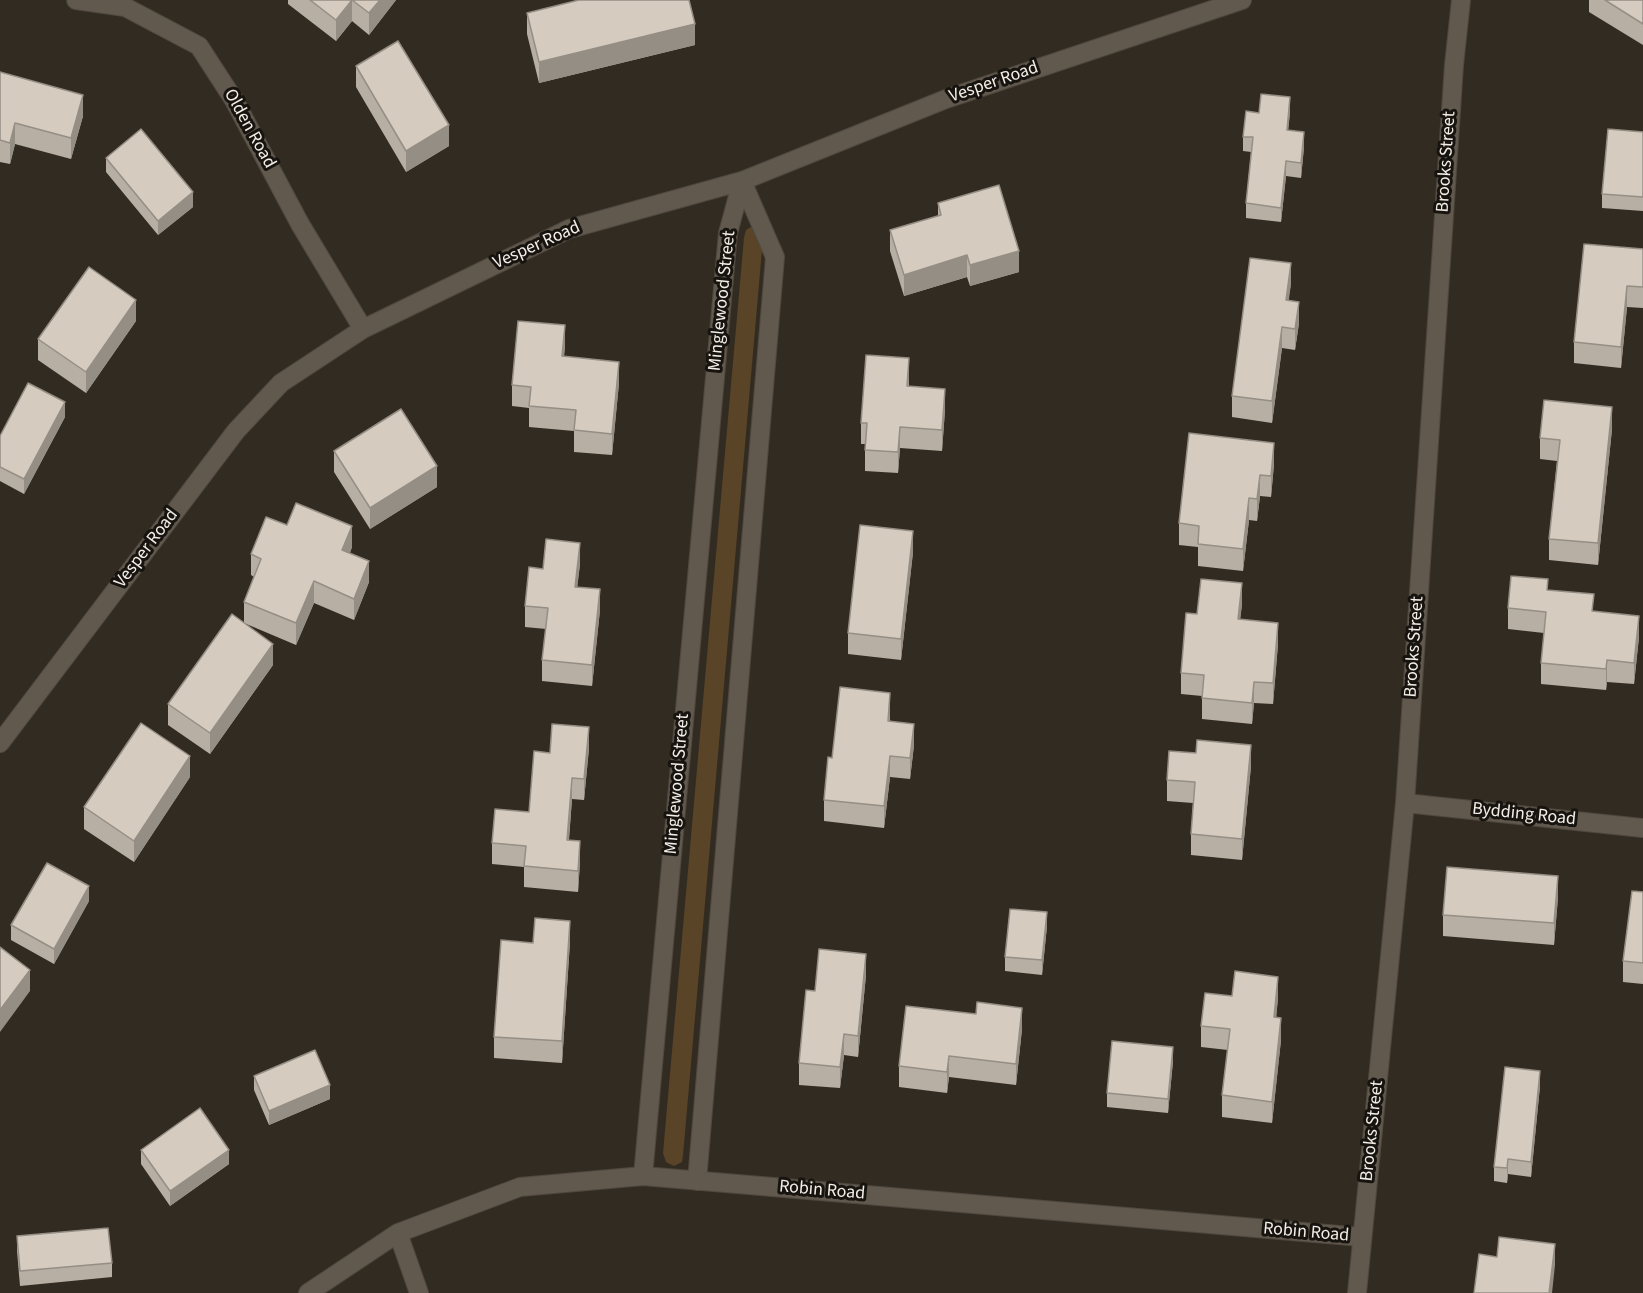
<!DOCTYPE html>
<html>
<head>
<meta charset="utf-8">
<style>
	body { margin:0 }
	canvas { display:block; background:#322b21 }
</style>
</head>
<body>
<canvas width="1643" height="1293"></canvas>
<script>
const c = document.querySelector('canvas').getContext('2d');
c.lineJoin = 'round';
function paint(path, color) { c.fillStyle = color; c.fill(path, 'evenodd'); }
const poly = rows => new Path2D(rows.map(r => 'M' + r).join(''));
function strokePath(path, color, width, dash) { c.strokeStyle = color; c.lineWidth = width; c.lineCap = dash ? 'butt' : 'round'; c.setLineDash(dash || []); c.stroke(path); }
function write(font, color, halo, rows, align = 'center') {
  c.font = font + ' "Source Sans 3",sans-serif'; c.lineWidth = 6; c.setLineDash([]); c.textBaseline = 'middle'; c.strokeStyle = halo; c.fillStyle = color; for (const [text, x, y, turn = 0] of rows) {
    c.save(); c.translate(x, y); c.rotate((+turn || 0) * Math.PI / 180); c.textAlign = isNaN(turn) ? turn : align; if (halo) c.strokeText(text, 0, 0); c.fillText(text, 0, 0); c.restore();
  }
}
paint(poly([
	[753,226,763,238,683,1155,682,1162,674,1166,666,1162,663,1153,744,238,746,230]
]), '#5a4428');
const minor = poly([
	[76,0,125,7,199,46,234,100,300,224,363,329],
	[0,743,236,431,281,383,363,329,569,229,742,181,946,99,1242,0],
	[1405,803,1643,828],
	[643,1176,728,233,742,181],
	[697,1181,775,257,742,181],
	[398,1233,419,1293],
	[308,1293,398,1233,520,1187,643,1176,1362,1237],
	[1357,1293,1405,803,1454,65,1461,0]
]);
strokePath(minor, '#4e483f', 20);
strokePath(minor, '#61584e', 18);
paint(poly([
	[288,0,396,0,369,35,352,21,336,41,288,4],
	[1589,0,1643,0,1643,45,1589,12],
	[527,13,695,45,539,83,527,34],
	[356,66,449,146,406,172,356,87],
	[0,72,83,116,71,159,15,144,10,164,0,162],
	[1290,112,1288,130,1304,147,1301,178,1286,176,1281,222,1246,218,1246,203,1251,152,1243,151,1243,137,1259,113],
	[1643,132,1643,211,1602,208,1602,194],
	[106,158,193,207,158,235,106,172],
	[938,203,1019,272,970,286,967,277,904,296,890,251,890,230,938,216],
	[1643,249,1643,308,1627,307,1621,368,1574,363,1574,342],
	[1291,284,1288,300,1299,323,1295,350,1282,348,1272,423,1232,417,1232,396],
	[136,321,86,393,38,360,38,339],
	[565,346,564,356,619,383,612,455,574,452,574,431,529,427,529,408,512,406,512,385],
	[909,379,909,386,945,410,942,451,900,448,898,473,865,471,865,444,861,444,861,423],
	[65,417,24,494,0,481,0,436],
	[1612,429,1598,565,1549,560,1549,539,1557,461,1540,459,1540,438],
	[334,451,437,487,370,529,334,472],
	[1274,464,1271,497,1260,496,1257,521,1249,520,1243,571,1198,566,1198,547,1179,545,1179,523],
	[287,525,352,547,350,553,369,582,354,620,314,603,296,645,244,623,244,602,254,577,251,575,251,554],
	[913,552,901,660,848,654,848,633],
	[580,564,577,587,600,610,592,686,542,681,542,660,546,629,525,627,525,606,543,569],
	[1548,590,1594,611,1639,637,1634,684,1607,682,1606,690,1541,684,1541,663,1544,633,1508,629,1508,608],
	[1242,604,1240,619,1278,644,1273,704,1254,703,1252,724,1202,719,1202,696,1181,694,1181,673,1197,614],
	[273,665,210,754,168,725,168,704],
	[890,714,890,721,914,745,910,779,890,777,884,828,824,821,824,800,832,758],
	[589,748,584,800,572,799,569,840,580,862,578,892,524,887,524,867,492,864,492,843,529,812,550,753],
	[1251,766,1242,860,1191,855,1191,834,1193,803,1167,801,1167,780],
	[190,777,134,862,84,829,84,807],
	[1643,892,1643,984,1623,982,1623,961],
	[1558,897,1554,945,1443,936,1443,915],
	[89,901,54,964,11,940,11,925],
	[1047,926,1042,975,1005,971,1005,957],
	[570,942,562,1063,494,1058,494,1037,533,943],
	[866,975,858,1057,844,1055,840,1088,799,1085,799,1063,815,991],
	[1232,996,1278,998,1276,1018,1281,1040,1272,1123,1222,1117,1222,1095,1228,1050,1201,1047,1201,1026],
	[1022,1029,1016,1085,949,1077,947,1093,899,1087,899,1066],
	[1173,1061,1168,1113,1107,1107,1107,1093],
	[254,1076,330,1099,269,1125,254,1090],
	[1540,1086,1531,1177,1508,1174,1507,1183,1494,1181,1494,1167],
	[141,1150,229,1164,170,1206,141,1164],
	[17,1236,112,1263,112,1277,20,1286,17,1251]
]), '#b7afa3');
paint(poly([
	[352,0,352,21,336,41,336,20],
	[380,0,396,0,369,35,369,13],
	[695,24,695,45,539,83,539,62],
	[83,95,83,116,71,159,71,138],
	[1290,97,1290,112,1287,144,1287,130],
	[15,123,15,144,10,164,10,143],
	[449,125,449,146,406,172,406,151],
	[1304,132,1304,147,1301,178,1301,163],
	[1286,161,1286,176,1281,222,1281,208],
	[193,192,193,207,158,235,158,221],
	[1019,251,1019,272,970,286,970,265],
	[967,255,967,277,904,296,904,275],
	[1291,263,1291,284,1286,321,1286,300],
	[1627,286,1627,307,1621,368,1621,347],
	[136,300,136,321,86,393,86,372],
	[1299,302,1299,323,1295,350,1295,329],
	[565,325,565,346,562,377,562,356],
	[1282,327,1282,348,1272,423,1272,401],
	[909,358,909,379,907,407,907,386],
	[619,362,619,383,612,455,612,434],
	[945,389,945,410,942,451,942,430],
	[65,402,65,417,24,494,24,479],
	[1612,407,1612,429,1598,565,1598,543],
	[900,427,900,448,898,473,898,452],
	[1274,443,1274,464,1271,497,1271,476],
	[437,466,437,487,370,529,370,508],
	[1260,475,1260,496,1257,521,1257,499],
	[1249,498,1249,520,1243,571,1243,549],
	[352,526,352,547,342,571,342,550],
	[913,531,913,552,901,660,901,639],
	[580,543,580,564,575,608,575,587],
	[369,561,369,582,354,620,354,599],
	[314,581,314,603,296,645,296,623],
	[1242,583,1242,604,1238,640,1238,619],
	[600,589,600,610,592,686,592,665],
	[1639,616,1639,637,1634,684,1634,663],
	[1278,623,1278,644,1273,704,1273,683],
	[273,644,273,665,210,754,210,733],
	[1607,660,1607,682,1606,690,1606,669],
	[1254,682,1254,703,1252,724,1252,703],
	[890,693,890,714,888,742,888,721],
	[914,724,914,745,910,779,910,758],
	[589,727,589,748,584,800,584,779],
	[1251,745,1251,766,1242,860,1242,839],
	[190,756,190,777,134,862,134,841],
	[890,756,890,777,884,828,884,806],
	[572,778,572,799,567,861,567,840],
	[580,841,580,862,578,892,578,871],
	[1558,876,1558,897,1554,945,1554,923],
	[89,886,89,901,54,964,54,949],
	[1047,912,1047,926,1042,975,1042,960],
	[570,921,570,942,562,1063,562,1041],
	[866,954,866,975,858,1057,858,1036],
	[30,970,30,991,0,1032,0,1010],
	[1278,977,1278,998,1274,1039,1274,1017],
	[1022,1008,1022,1029,1016,1085,1016,1064],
	[1281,1018,1281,1040,1272,1123,1272,1102],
	[844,1034,844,1055,840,1088,840,1067],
	[1173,1047,1173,1061,1168,1113,1168,1099],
	[949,1056,949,1077,947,1093,947,1072],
	[1540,1071,1540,1086,1531,1177,1531,1162],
	[330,1085,330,1099,269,1125,269,1111],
	[229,1150,229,1164,170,1206,170,1191],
	[1508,1159,1508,1174,1507,1183,1507,1168],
	[1555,1244,1555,1265,1552,1293,1549,1293]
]), '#958e85');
const building = poly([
	[310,0,380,0,369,13,352,0,336,20,310,0],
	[579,0,689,0,695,24,539,62,527,13,579,0],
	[1605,0,1643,0,1643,24,1605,0],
	[398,41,449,125,406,151,356,66,398,41],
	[0,72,83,95,71,138,15,123,10,143,0,140,0,72],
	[1261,94,1290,97,1287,130,1304,132,1301,163,1286,161,1281,208,1246,203,1253,137,1243,137,1246,111,1259,113,1261,94],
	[141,129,193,192,158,221,106,158,141,129],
	[1608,129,1643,132,1643,197,1602,194,1608,129],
	[999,185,1019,251,970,265,967,255,904,275,890,230,941,215,938,203,999,185],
	[1584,244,1643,249,1643,287,1627,286,1621,347,1574,342,1584,244],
	[1250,258,1291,263,1286,300,1299,302,1295,329,1282,327,1272,401,1232,396,1250,258],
	[89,267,136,300,86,372,38,339,89,267],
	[518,321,565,325,562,356,619,362,612,434,574,430,576,410,529,406,531,387,512,385,518,321],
	[866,355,909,358,907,386,945,389,942,430,900,427,898,452,865,450,867,423,861,423,866,355],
	[28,383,65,402,24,479,0,467,0,436,28,383],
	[1544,400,1612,407,1598,543,1549,539,1560,440,1540,438,1544,400],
	[401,409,437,466,370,508,334,451,401,409],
	[1189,433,1274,443,1271,476,1260,475,1257,499,1249,498,1243,549,1198,544,1199,526,1179,523,1189,433],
	[296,503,352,526,342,550,369,561,354,599,314,581,296,623,244,602,261,559,251,554,266,517,287,525,296,503],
	[860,525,913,531,901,639,848,633,860,525],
	[546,539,580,543,575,587,600,589,592,665,542,660,548,608,525,606,529,567,543,569,546,539],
	[1511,576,1548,579,1547,590,1594,594,1592,611,1639,616,1634,663,1607,660,1606,669,1541,663,1546,612,1508,608,1511,576],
	[1201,579,1242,583,1238,619,1278,623,1273,683,1254,682,1252,703,1202,698,1204,675,1181,673,1186,613,1197,614,1201,579],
	[232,614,273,644,210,733,168,704,232,614],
	[840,687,890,693,888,721,914,724,910,758,890,756,884,806,824,800,828,757,832,758,840,687],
	[141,723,190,756,134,841,84,807,141,723],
	[552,724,589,727,584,779,572,778,567,840,580,841,578,871,524,866,526,846,492,843,495,809,529,812,534,751,550,753,552,724],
	[1197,740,1251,745,1242,839,1191,834,1195,782,1167,780,1169,751,1196,753,1197,740],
	[47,863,89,886,54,949,11,925,47,863],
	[1447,867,1558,876,1554,923,1443,915,1447,867],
	[1632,891,1643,892,1643,963,1623,961,1632,891],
	[1010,909,1047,912,1042,960,1005,957,1010,909],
	[535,918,570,921,562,1041,494,1037,501,940,533,943,535,918],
	[0,947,30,970,0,1010,0,947],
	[819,949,866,954,858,1036,844,1034,840,1067,799,1063,806,990,815,991,819,949],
	[1235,971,1278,977,1274,1017,1281,1018,1272,1102,1222,1095,1230,1029,1201,1026,1205,993,1232,996,1235,971],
	[977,1002,1022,1008,1016,1064,949,1056,947,1072,899,1066,906,1006,976,1014,977,1002],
	[1112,1041,1173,1047,1168,1099,1107,1093,1112,1041],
	[315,1050,330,1085,269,1111,254,1076,315,1050],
	[1505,1067,1540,1071,1531,1162,1508,1159,1507,1168,1494,1167,1505,1067],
	[200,1108,229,1150,170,1191,141,1150,200,1108],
	[108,1228,112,1263,20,1271,17,1236,108,1228],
	[1499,1237,1555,1244,1549,1293,1474,1293,1479,1254,1497,1257,1499,1237]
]);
paint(building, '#d5cbbe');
strokePath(building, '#958e85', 1.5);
write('18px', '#f3eee7', '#171410', [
	["Vesper Road",994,83,-19],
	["Olden Road",249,129,61],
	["Brooks Street",1447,162,-86],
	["Vesper Road",537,246,-24],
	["Minglewood Street",723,301,-84],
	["Vesper Road",147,549,-53],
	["Brooks Street",1415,647,-86],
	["Minglewood Street",678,784,-85],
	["Bydding Road",1524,815,6],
	["Brooks Street",1373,1131,-84],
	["Robin Road",822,1191,5],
	["Robin Road",1306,1233,5]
]);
</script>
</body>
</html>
